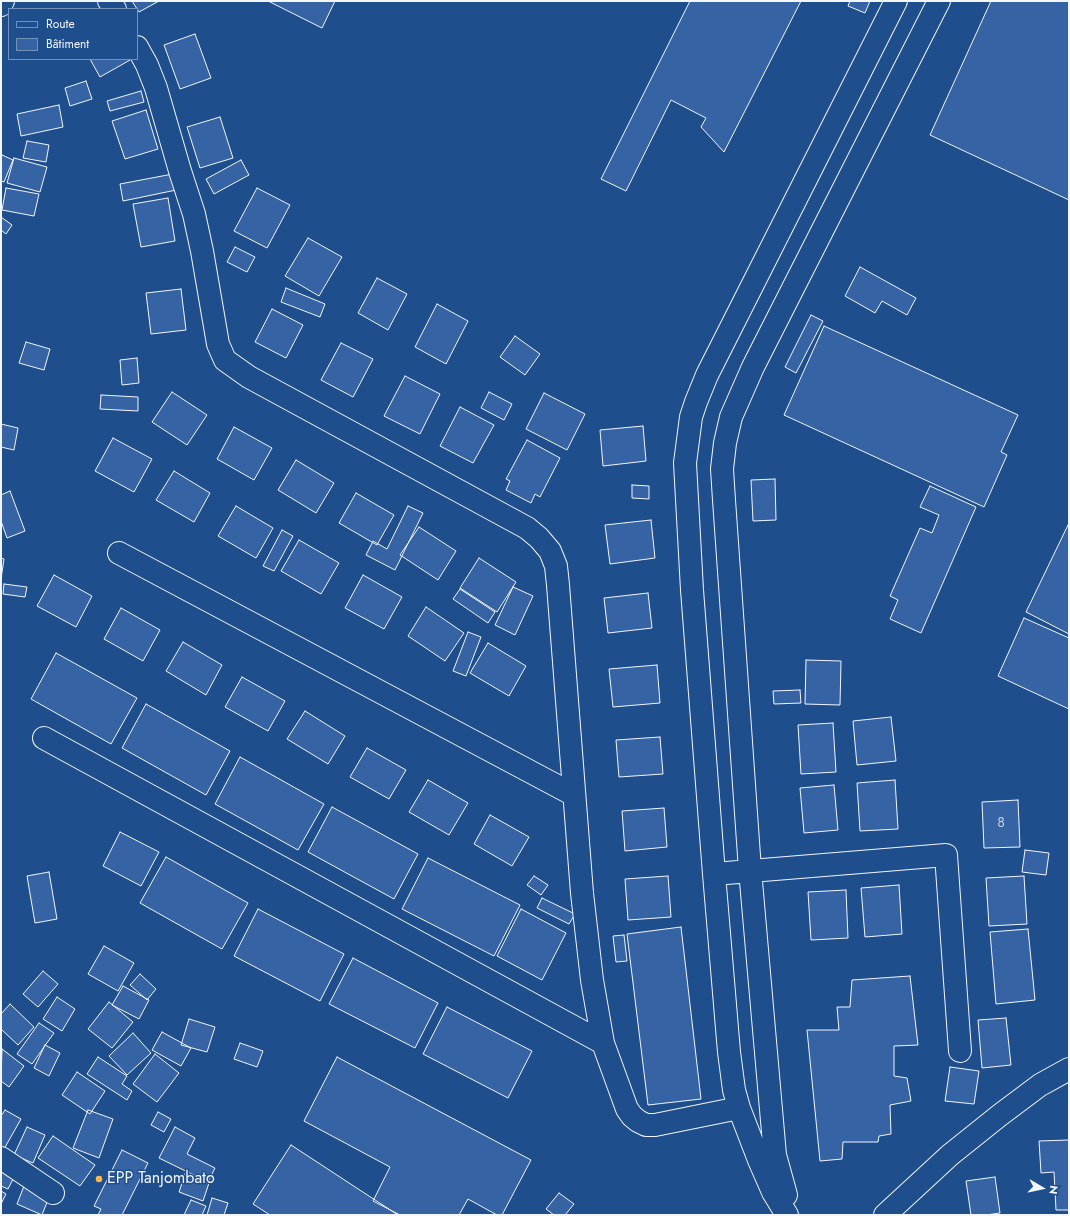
<!DOCTYPE html>
<html>
<head>
<meta charset="utf-8">
<style>
	body { margin:0 }
	#map { position:relative; width:1070px; height:1216px; overflow:hidden; background:#1f4e8c; font-family:Jost,sans-serif }
	canvas { display:block }
	.frame { position:absolute; inset:0; border:2px solid #f2f6ff; pointer-events:none }
	.legend { position:absolute; left:8px; top:8px; width:130px; height:52px; box-sizing:border-box; background:#1f4e8c; border:1px solid #7391ba; margin:0; padding:5px 7px; list-style:none; font-size:12px; color:#f2f6ff }
	.legend li { display:flex; align-items:center; gap:8px; height:20px }
	.legend b { width:20px; border:1px solid #7391ba }
	.north { position:absolute; left:1022px; top:1168px; width:40px; height:40px; -webkit-text-stroke:3px #1f4e8c; paint-order:stroke; rotate:99deg; font-size:11px; font-weight:700; line-height:16px; text-align:center; color:#f2f6ff }
	.north::after { content:''; display:block; margin:auto; width:14px; height:18px; background:#f2f6ff; clip-path:polygon(50% 0,100% 100%,50% 72%,0 100%) }
</style>
</head>
<body>
<div id="map">
<canvas width="1070" height="1216"></canvas>
<div class="frame"></div>
<ul class="legend">
<li><b style="height:5px;background:#1f4e8c"></b>Route</li>
<li><b style="height:11px;background:#3563a3"></b>Bâtiment</li>
</ul>
<div class="north">N</div>
</div>
<script>
const c = document.querySelector('canvas').getContext('2d');
c.lineJoin = 'round';
function paint(path, color) { c.fillStyle = color; c.fill(path, 'evenodd'); }
const poly = rows => new Path2D(rows.map(r => 'M' + r).join(''));
function strokePath(path, color, width, dash) { c.strokeStyle = color; c.lineWidth = width; c.lineCap = dash ? 'butt' : 'round'; c.setLineDash(dash || []); c.stroke(path); }
function write(font, color, halo, rows, align = 'center') {
  c.font = font + ' Jost,sans-serif'; c.lineWidth = 3; c.setLineDash([]); c.textBaseline = 'middle'; c.strokeStyle = halo; c.fillStyle = color; for (const [text, x, y, turn = 0] of rows) {
    c.save(); c.translate(x, y); c.rotate((+turn || 0) * Math.PI / 180); c.textAlign = isNaN(turn) ? turn : align; if (halo) c.strokeText(text, 0, 0); c.fillText(text, 0, 0); c.restore();
  }
}
const building = poly([
	[132,1,159,1,139,12,132,1],
	[268,1,335,1,322,28,268,1],
	[690,1,801,1,724,152,701,127,706,118,671,100,626,191,601,179,690,1],
	[850,1,870,1,865,13,848,6,850,1],
	[991,1,1069,1,1069,200,930,135,991,1],
	[195,34,211,78,180,89,164,45,195,34],
	[90,59,129,59,130,60,100,77,90,59],
	[86,81,92,99,70,106,65,88,86,81],
	[141,91,144,102,110,111,107,101,141,91],
	[59,105,63,127,21,136,17,114,59,105],
	[146,110,158,149,125,159,112,121,146,110],
	[220,117,233,158,200,168,187,127,220,117],
	[27,141,49,145,46,162,23,158,27,141],
	[2,155,13,160,4,182,1,181,1,158,2,155],
	[14,158,47,167,40,192,7,183,14,158],
	[241,160,249,175,214,194,206,179,241,160],
	[178,173,181,189,123,201,120,184,178,173],
	[6,188,39,194,34,216,2,210,6,188],
	[257,188,290,205,267,248,234,231,257,188],
	[168,198,175,241,141,247,133,204,168,198],
	[1,217,12,225,6,234,1,230,1,217],
	[308,238,342,257,319,296,285,276,308,238],
	[235,247,255,257,247,272,227,262,235,247],
	[860,267,916,298,907,315,882,301,875,313,845,296,860,267],
	[377,278,407,294,388,330,358,313,377,278],
	[286,288,325,304,320,317,281,302,286,288],
	[181,289,186,330,151,334,146,293,181,289],
	[437,304,468,321,446,364,415,347,437,304],
	[272,309,303,325,286,358,255,342,272,309],
	[811,315,823,321,796,373,785,367,811,315],
	[824,326,1018,415,1001,452,1007,455,984,507,784,415,824,326],
	[515,336,540,354,525,375,500,357,515,336],
	[26,342,50,349,44,370,19,363,26,342],
	[341,343,373,359,353,397,321,380,341,343],
	[137,358,139,383,122,385,120,360,137,358],
	[405,376,440,394,420,434,384,416,405,376],
	[172,392,207,415,187,445,152,422,172,392],
	[489,392,512,404,504,420,481,408,489,392],
	[544,393,585,414,567,450,526,429,544,393],
	[101,395,138,397,138,411,100,409,101,395],
	[460,407,494,425,473,463,440,446,460,407],
	[1,424,18,428,14,450,1,447,1,424],
	[643,426,646,461,603,466,600,430,643,426],
	[234,427,272,448,254,480,217,459,234,427],
	[113,438,152,459,134,492,95,471,113,438],
	[527,440,560,458,540,497,535,494,531,503,506,490,510,481,506,479,527,440],
	[296,460,334,483,316,513,278,490,296,460],
	[174,471,210,493,194,522,156,500,174,471],
	[775,479,776,520,753,521,751,480,775,479],
	[632,485,649,486,649,499,632,498,632,485],
	[930,486,976,507,921,633,890,619,898,600,890,596,920,528,932,533,939,515,920,507,930,486],
	[10,491,25,531,7,538,1,521,1,495,10,491],
	[356,493,394,515,377,545,339,523,356,493],
	[236,506,273,528,256,558,218,536,236,506],
	[408,506,423,513,395,570,366,555,373,541,387,549,408,506],
	[651,520,655,558,610,564,605,525,651,520],
	[1069,523,1069,634,1026,612,1069,523],
	[419,527,456,551,438,580,400,555,419,527],
	[282,530,293,536,274,571,263,566,282,530],
	[299,540,339,563,321,594,281,571,299,540],
	[1,558,4,559,1,579,1,558],
	[479,558,516,582,497,612,460,588,479,558],
	[54,575,92,596,76,627,37,606,54,575],
	[363,575,402,597,384,629,345,608,363,575],
	[4,584,27,587,25,597,3,594,4,584],
	[513,587,533,596,515,635,495,625,513,587],
	[460,589,495,612,488,623,453,599,460,589],
	[648,593,652,628,608,633,604,598,648,593],
	[426,607,464,633,445,661,408,636,426,607],
	[121,608,160,630,143,661,104,639,121,608],
	[1024,618,1069,638,1069,709,998,676,1024,618],
	[468,632,481,637,466,676,453,671,468,632],
	[183,642,222,665,206,695,166,671,183,642],
	[488,643,526,666,509,696,470,673,488,643],
	[56,653,137,698,111,744,31,699,56,653],
	[806,660,841,661,840,705,805,704,806,660],
	[657,665,660,703,613,707,609,669,657,665],
	[242,677,285,701,268,731,225,707,242,677],
	[800,690,801,703,774,704,773,691,800,690],
	[146,704,230,751,206,795,122,748,146,704],
	[305,711,345,736,328,764,287,739,305,711],
	[891,717,896,761,857,765,853,721,891,717],
	[833,723,836,772,801,774,798,725,833,723],
	[660,737,663,774,619,777,616,740,660,737],
	[367,748,406,770,389,799,350,777,367,748],
	[240,757,324,804,298,850,215,804,240,757],
	[428,780,468,803,449,835,409,812,428,780],
	[895,780,898,829,860,831,857,783,895,780],
	[834,785,838,830,804,833,800,788,834,785],
	[1018,800,1020,847,984,848,982,802,1018,800],
	[332,807,418,854,394,899,308,852,332,807],
	[664,808,667,847,625,851,622,811,664,808],
	[490,815,529,837,512,866,474,844,490,815],
	[120,832,159,852,141,886,103,866,120,832],
	[1025,850,1049,853,1046,875,1022,872,1025,850],
	[166,857,248,903,222,949,140,903,166,857],
	[428,858,520,905,494,956,402,909,428,858],
	[49,872,57,919,35,923,27,876,49,872],
	[534,876,548,885,541,895,527,885,534,876],
	[668,876,671,917,628,920,625,879,668,876],
	[1024,876,1027,924,989,926,986,878,1024,876],
	[899,885,902,934,865,937,861,888,899,885],
	[846,890,848,938,811,940,808,892,846,890],
	[542,898,575,914,569,924,537,908,542,898],
	[258,909,344,954,320,1001,234,956,258,909],
	[521,909,566,933,542,980,497,956,521,909],
	[681,927,701,1099,648,1105,627,934,681,927],
	[1028,929,1035,1000,996,1004,990,932,1028,929],
	[624,935,627,961,616,962,613,936,624,935],
	[104,946,134,963,118,991,88,974,104,946],
	[353,958,438,1003,415,1048,329,1004,353,958],
	[43,971,58,984,38,1007,23,994,43,971],
	[140,974,156,989,147,1000,130,985,140,974],
	[910,976,918,1045,894,1046,894,1076,907,1078,911,1101,890,1105,891,1134,879,1136,878,1142,843,1142,842,1159,820,1161,807,1030,839,1030,837,1007,850,1007,852,980,910,976],
	[123,986,149,1000,139,1019,112,1005,123,986],
	[57,997,75,1009,62,1031,43,1019,57,997],
	[109,1002,133,1022,112,1048,88,1029,109,1002],
	[10,1004,34,1027,18,1045,1,1029,1,1014,10,1004],
	[447,1007,532,1051,508,1098,423,1054,447,1007],
	[1006,1018,1011,1065,982,1068,978,1020,1006,1018],
	[189,1019,215,1027,207,1052,181,1045,189,1019],
	[39,1023,54,1033,32,1064,17,1054,39,1023],
	[162,1032,191,1048,181,1066,152,1050,162,1032],
	[133,1033,151,1053,127,1075,109,1056,133,1033],
	[240,1043,263,1051,257,1067,234,1059,240,1043],
	[45,1045,60,1053,49,1076,34,1068,45,1045],
	[2,1049,24,1066,9,1087,1,1081,2,1049],
	[155,1054,179,1073,157,1102,133,1084,155,1054],
	[98,1057,127,1076,122,1084,132,1091,127,1100,87,1074,98,1057],
	[337,1057,531,1160,502,1215,497,1215,468,1199,459,1215,400,1215,373,1201,390,1167,304,1121,337,1057],
	[950,1067,979,1071,974,1104,945,1101,950,1067],
	[77,1072,105,1091,90,1114,62,1095,77,1072],
	[5,1110,21,1119,4,1149,1,1147,1,1116,5,1110],
	[88,1110,113,1119,99,1158,73,1148,88,1110],
	[158,1112,171,1119,164,1132,151,1125,158,1112],
	[27,1127,45,1135,33,1163,14,1155,27,1127],
	[175,1127,195,1138,187,1154,215,1168,208,1182,159,1158,175,1127],
	[53,1136,95,1165,80,1186,38,1158,53,1136],
	[1069,1140,1069,1210,1056,1210,1054,1172,1041,1173,1039,1141,1069,1140],
	[291,1145,398,1215,270,1215,253,1204,291,1145],
	[122,1150,148,1163,122,1215,98,1215,101,1209,94,1206,122,1150],
	[1,1167,15,1175,8,1189,1,1186,1,1167],
	[185,1174,209,1183,203,1201,179,1192,185,1174],
	[995,1177,1000,1213,986,1215,971,1215,966,1181,995,1177],
	[24,1186,49,1197,42,1215,17,1204,24,1186],
	[1,1191,6,1194,1,1204,1,1191],
	[559,1193,574,1204,565,1215,554,1215,546,1209,559,1193],
	[212,1198,228,1203,224,1215,207,1215,212,1198],
	[191,1200,206,1206,202,1215,184,1215,191,1200]
]);
paint(building, '#3563a3');
strokePath(building, '#f2f6ff', 1);
const minor = poly([
	[109,1,115,9],
	[1,5,3,1],
	[137,47,147,65,156,88,180,171,194,214,202,251,218,344,225,360,249,377,527,528,539,538,550,551,556,566,558,585,582,893,592,980,603,1043,627,1109,632,1116,638,1121,646,1125,655,1125,739,1108],
	[119,553,574,795],
	[44,738,603,1043],
	[714,874,946,855,960,1051],
	[1,1158,53,1193],
	[786,1195,775,1155,750,870,724,500,722,469,725,443,731,417,753,367,939,1],
	[787,1215,773,1192,759,1160,739,1108,734,1090,729,1052,714,874,692,590,685,463,691,417,696,402,707,375,896,1],
	[885,1215,950,1155,1000,1115,1040,1085,1069,1069]
]);
strokePath(minor, '#f2f6ff', 24);
strokePath(minor, '#1f4e8c', 22);
for (const [x, y, r, color] of [
	[99,1179,4,"#ffb74d"]
]) { const dot = new Path2D(); dot.arc(x, y, r, 0, 2 * Math.PI); c.fillStyle = color; c.fill(dot); strokePath(dot, '#1f4e8c', 1.5); }
write('14px', '#c3d1e8', null, [
	["8",1001,824]
]);
write('16px', '#f2f6ff', '#1f4e8c', [
	["EPP Tanjombato",107,1179]
], 'left');
</script>
</body>
</html>
